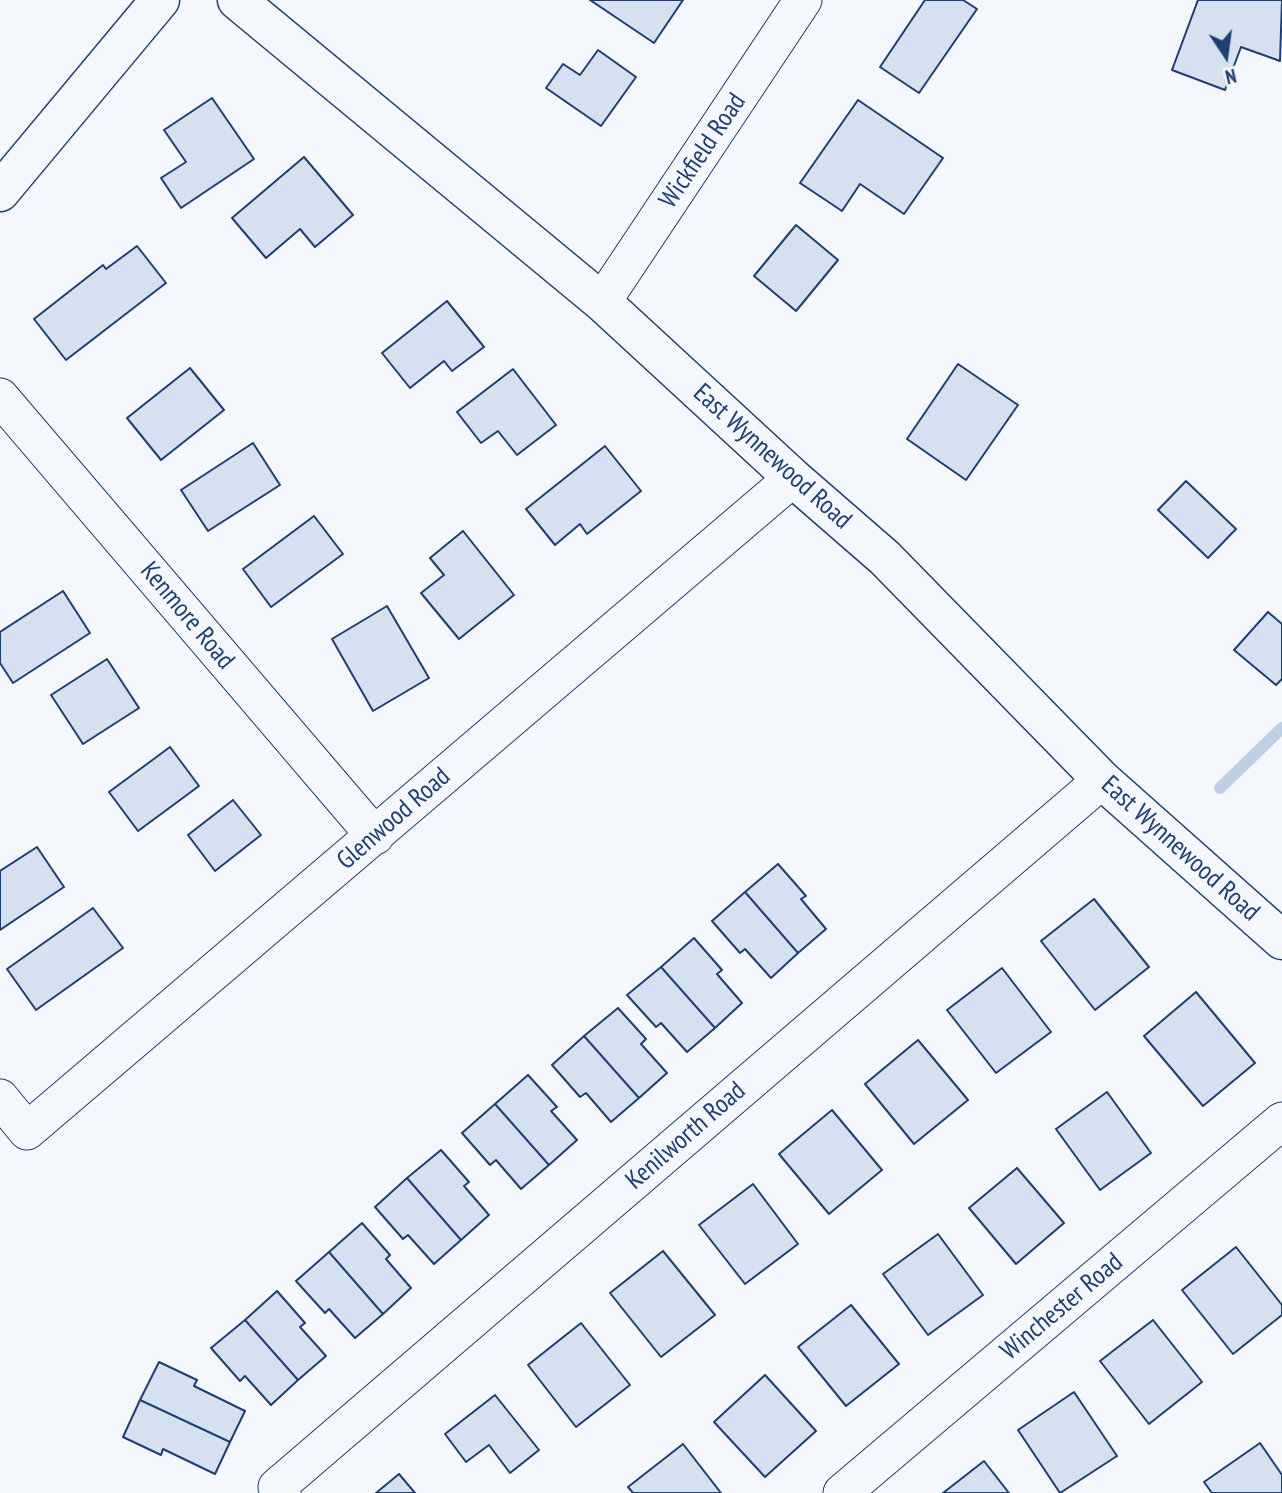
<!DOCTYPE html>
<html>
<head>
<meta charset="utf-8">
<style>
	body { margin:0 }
	#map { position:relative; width:1282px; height:1493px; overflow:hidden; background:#f4f7fb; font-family:"PT Sans Narrow",sans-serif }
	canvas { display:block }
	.north { position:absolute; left:1191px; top:21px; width:70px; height:70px; -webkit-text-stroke:5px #f4f7fb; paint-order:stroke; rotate:167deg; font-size:19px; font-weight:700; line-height:28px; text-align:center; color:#1d3f73 }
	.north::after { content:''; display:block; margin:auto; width:24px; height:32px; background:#1d3f73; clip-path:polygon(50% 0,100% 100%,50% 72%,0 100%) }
</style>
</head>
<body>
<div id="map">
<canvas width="1282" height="1493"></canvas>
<div class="north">N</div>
</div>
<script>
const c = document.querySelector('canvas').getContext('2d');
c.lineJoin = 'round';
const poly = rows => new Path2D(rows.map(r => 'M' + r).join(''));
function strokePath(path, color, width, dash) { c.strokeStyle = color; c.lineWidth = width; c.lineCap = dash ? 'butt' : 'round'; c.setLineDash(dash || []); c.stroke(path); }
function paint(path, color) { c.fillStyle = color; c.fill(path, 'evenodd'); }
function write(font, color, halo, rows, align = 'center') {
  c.font = font + ' "PT Sans Narrow",sans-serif'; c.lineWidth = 5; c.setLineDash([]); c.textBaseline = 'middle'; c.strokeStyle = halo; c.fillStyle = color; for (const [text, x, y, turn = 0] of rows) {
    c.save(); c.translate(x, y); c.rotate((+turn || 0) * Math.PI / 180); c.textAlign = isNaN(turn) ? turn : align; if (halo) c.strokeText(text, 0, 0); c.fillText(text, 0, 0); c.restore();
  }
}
strokePath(poly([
	[1220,788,1282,728]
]), '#bed0e5', 12);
const building = poly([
	[590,0,683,0,654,43,590,0],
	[925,0,963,0,977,9,919,93,880,67,925,0],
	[1198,0,1282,0,1280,61,1241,47,1225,90,1172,70,1198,0],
	[598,50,636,77,601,126,546,88,563,64,580,75,598,50],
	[212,98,254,159,181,208,161,178,186,162,164,130,212,98],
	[858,100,943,158,904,214,860,184,842,211,800,183,858,100],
	[304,157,353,215,315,247,300,229,266,258,232,218,304,157],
	[796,225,838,260,796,311,754,276,796,225],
	[137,246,166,283,66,360,34,319,103,265,106,269,137,246],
	[447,301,484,347,452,371,444,361,410,388,382,353,447,301],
	[958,364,1018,405,966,480,907,439,958,364],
	[190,368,224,410,161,460,127,418,190,368],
	[513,369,556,425,517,455,498,431,481,443,457,412,513,369],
	[253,443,280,485,208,531,181,490,253,443],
	[605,446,641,491,587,534,580,524,555,545,526,509,605,446],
	[1186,481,1236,529,1208,558,1158,510,1186,481],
	[314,516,343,554,271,607,243,569,314,516],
	[463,531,514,595,459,639,421,593,444,575,430,558,463,531],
	[63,591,90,633,13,683,0,663,0,632,63,591],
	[387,606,429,678,373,711,332,639,387,606],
	[1268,612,1282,624,1282,679,1276,685,1234,650,1268,612],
	[107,659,139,708,83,744,51,695,107,659],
	[170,747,199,786,138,831,109,792,170,747],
	[233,800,261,835,215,871,188,835,233,800],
	[37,847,64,887,0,930,0,871,37,847],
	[778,864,806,896,801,899,826,929,798,953,745,892,778,864],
	[745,892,798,953,771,978,745,949,740,953,712,921,745,892],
	[1094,899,1149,967,1095,1010,1041,941,1094,899],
	[93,908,123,948,36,1010,7,969,93,908],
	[694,938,722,970,717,974,742,1003,715,1028,661,967,694,938],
	[661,967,715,1028,687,1052,661,1023,656,1027,627,995,661,967],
	[1002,968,1051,1032,996,1073,947,1010,1002,968],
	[1196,992,1255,1063,1203,1106,1144,1036,1196,992],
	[618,1008,646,1039,641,1044,667,1073,639,1098,584,1036,618,1008],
	[584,1036,639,1098,611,1122,586,1093,580,1097,552,1065,584,1036],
	[918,1040,968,1100,914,1144,865,1084,918,1040],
	[528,1075,557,1107,551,1111,577,1140,549,1165,495,1104,528,1075],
	[1107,1092,1151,1153,1100,1190,1056,1129,1107,1092],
	[495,1104,549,1165,521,1189,496,1160,490,1165,462,1133,495,1104],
	[832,1110,882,1170,829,1214,779,1154,832,1110],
	[441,1150,469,1182,464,1186,489,1215,461,1240,407,1178,441,1150],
	[1017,1168,1064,1223,1016,1264,969,1208,1017,1168],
	[407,1178,461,1240,434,1264,408,1235,403,1239,375,1207,407,1178],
	[753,1184,798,1244,745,1284,699,1225,753,1184],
	[362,1223,390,1255,386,1259,411,1288,383,1314,329,1252,362,1223],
	[938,1234,983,1295,928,1335,883,1274,938,1234],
	[1236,1247,1282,1305,1282,1315,1233,1354,1182,1290,1236,1247],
	[663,1251,715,1315,661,1357,610,1293,663,1251],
	[329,1252,383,1314,355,1338,329,1309,325,1313,296,1281,329,1252],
	[277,1291,305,1323,300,1327,326,1356,298,1380,245,1320,277,1291],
	[851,1305,899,1364,846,1406,798,1347,851,1305],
	[245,1320,298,1380,271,1405,245,1376,240,1381,211,1348,245,1320],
	[1153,1320,1202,1382,1149,1424,1100,1361,1153,1320],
	[581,1323,630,1385,576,1427,528,1365,581,1323],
	[159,1362,197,1380,194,1386,245,1411,230,1442,140,1400,159,1362],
	[765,1375,816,1431,765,1477,714,1422,765,1375],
	[1074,1392,1117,1456,1060,1493,1018,1430,1074,1392],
	[495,1395,539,1450,510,1473,489,1445,466,1462,445,1434,495,1395],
	[140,1400,230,1442,215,1474,163,1449,161,1455,123,1437,140,1400],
	[1260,1443,1282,1475,1282,1493,1212,1493,1204,1482,1260,1443],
	[683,1444,721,1493,633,1493,628,1487,683,1444],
	[984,1461,1009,1493,943,1493,984,1461],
	[399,1474,415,1493,376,1493,399,1474]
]);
paint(building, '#d5e0f0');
strokePath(building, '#1d3f73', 2);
const street = poly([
	[602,302,803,0],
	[0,397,375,836],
	[0,1098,27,1131,793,478],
	[282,1493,277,1487,1102,780],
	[842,1493,1282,1121]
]);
const secondary = poly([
	[237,0,602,302,793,478,885,558,1102,780,1282,940],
	[0,192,160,0]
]);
strokePath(street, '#1d3f73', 39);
strokePath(secondary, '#1d3f73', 41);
strokePath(street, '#f4f7fb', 37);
strokePath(secondary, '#f4f7fb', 38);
write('26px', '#1d3f73', '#f4f7fb', [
	["Wickfield Road",703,151,-56],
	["East Wynnewood Road",772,457,42],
	["Kenmore Road",187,616,50],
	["Glenwood Road",394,819,-41],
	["East Wynnewood Road",1180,849,42],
	["Kenilworth Road",686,1136,-41],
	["Winchester Road",1062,1307,-40]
]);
</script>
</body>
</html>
